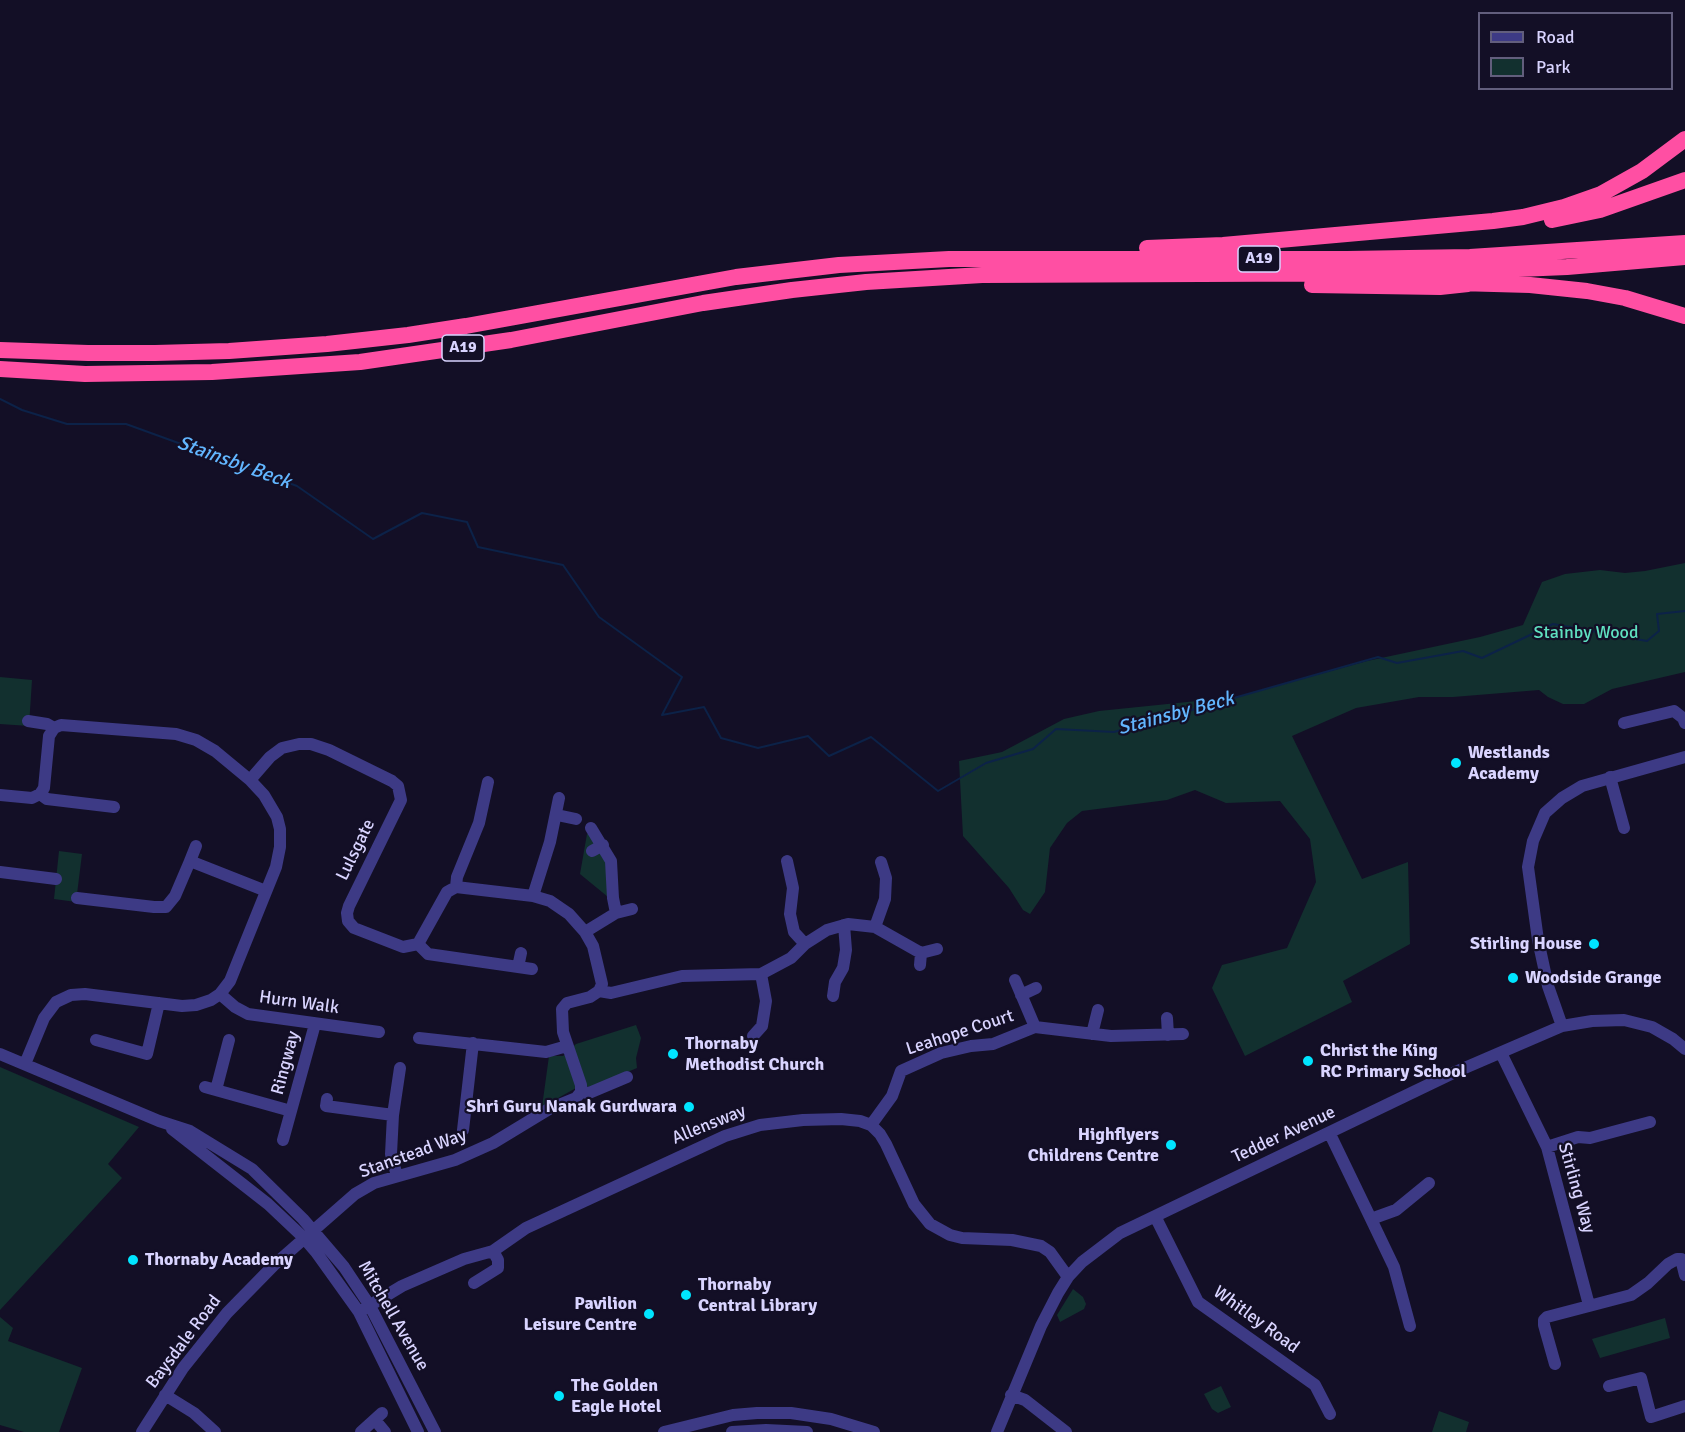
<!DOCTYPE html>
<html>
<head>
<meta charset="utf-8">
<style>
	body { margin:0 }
	#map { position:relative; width:1685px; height:1432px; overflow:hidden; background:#130f26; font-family:Signika,sans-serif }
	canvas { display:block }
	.legend { position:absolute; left:1478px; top:12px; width:195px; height:78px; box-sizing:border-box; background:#130f26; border:2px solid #625e7d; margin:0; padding:8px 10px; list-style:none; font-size:18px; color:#d9d4ff }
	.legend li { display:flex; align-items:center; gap:12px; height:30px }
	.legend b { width:30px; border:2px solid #625e7d }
</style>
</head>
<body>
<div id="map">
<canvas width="1685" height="1432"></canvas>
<ul class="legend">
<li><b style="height:8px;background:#3d3a85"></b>Road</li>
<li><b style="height:16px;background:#12302f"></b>Park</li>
</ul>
</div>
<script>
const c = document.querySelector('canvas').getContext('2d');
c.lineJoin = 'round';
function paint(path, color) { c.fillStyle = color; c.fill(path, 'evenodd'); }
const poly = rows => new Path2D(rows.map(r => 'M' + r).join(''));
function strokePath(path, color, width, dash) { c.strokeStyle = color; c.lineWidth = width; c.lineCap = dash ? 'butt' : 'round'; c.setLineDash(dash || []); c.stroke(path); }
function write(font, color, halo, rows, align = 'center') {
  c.font = font + ' Signika,sans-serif'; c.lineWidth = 4.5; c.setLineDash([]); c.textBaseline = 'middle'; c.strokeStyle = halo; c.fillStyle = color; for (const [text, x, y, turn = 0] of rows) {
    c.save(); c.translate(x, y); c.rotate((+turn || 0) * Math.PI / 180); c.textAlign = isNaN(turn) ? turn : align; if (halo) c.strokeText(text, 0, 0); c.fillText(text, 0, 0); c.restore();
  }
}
paint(poly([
	[1685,563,1685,672,1612,689,1584,704,1563,704,1548,697,1539,690,1453,697,1419,697,1356,708,1292,736,1362,879,1408,862,1410,944,1343,981,1352,1002,1245,1056,1212,988,1222,965,1287,948,1316,882,1310,839,1280,801,1226,803,1195,790,1167,800,1082,811,1067,823,1050,848,1045,892,1030,914,1023,910,1009,888,963,836,959,761,1002,752,1064,719,1099,711,1236,697,1367,661,1480,637,1523,625,1542,582,1565,574,1600,570,1625,573,1645,571],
	[0,677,32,680,29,726,0,724],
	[587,834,591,834,606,856,608,897,580,874],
	[59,851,82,854,76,902,54,899],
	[636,1025,641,1038,636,1058,637,1068,594,1086,576,1088,542,1107,549,1056,563,1056,576,1044],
	[0,1067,139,1127,108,1164,122,1178,0,1310],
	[1073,1289,1083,1297,1086,1304,1084,1309,1060,1322,1057,1315],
	[0,1317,13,1328,8,1341,82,1368,59,1432,24,1432,0,1425],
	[1665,1318,1670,1338,1600,1358,1592,1339],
	[1221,1386,1231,1407,1218,1413,1212,1409,1204,1394],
	[1439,1411,1469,1422,1466,1432,1432,1432]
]), '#12302f');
strokePath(poly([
	[0,399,22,410,67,424,126,424,297,486,373,539,422,513,467,522,478,547,563,565,599,617,682,677,662,715,704,707,721,738,758,748,808,736,829,756,871,737,938,791,986,763,1033,749,1056,729,1114,732,1378,657,1397,663,1463,651,1482,658,1553,624,1647,641,1659,631,1657,614,1685,611]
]), '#0c2248', 2);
strokePath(poly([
	[1624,723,1674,711,1683,718,1685,723],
	[1610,777,1624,828],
	[250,780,270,757,282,748,299,744,311,744,329,750,392,781,398,786,401,800,349,906,347,913,348,921,354,928,403,947,418,944,428,954,532,969],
	[40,794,44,788,49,736,54,728],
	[0,795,32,798,40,794,47,799,114,807],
	[557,815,576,819],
	[592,851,603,845],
	[190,861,196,846],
	[787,861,793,888,790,914,794,932,805,944],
	[0,872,56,879],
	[456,887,533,896,550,901,569,914,585,932,593,946,602,984,599,991,590,997,567,1003,562,1009,563,1032,581,1085,581,1092],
	[533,896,550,842,559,798],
	[77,898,154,907,166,907,175,896,190,861,266,891],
	[616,913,632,909],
	[875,927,885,899,886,878,881,862],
	[585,932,616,913,613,898,611,861,591,828],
	[418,944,447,892,456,887,457,877,479,823,488,782],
	[920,965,921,953,937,949],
	[518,967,521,953],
	[1015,980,1035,1027],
	[599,991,611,993,682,976,761,974,791,958,805,944,827,930,848,924,875,927,921,953],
	[220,994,235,1007,248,1014,379,1032],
	[1021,995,1036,988],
	[833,996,835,982,843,968,846,950,844,925],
	[1167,1018,1168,1035],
	[1562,1026,1548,986,1538,940,1528,867,1533,841,1545,813,1562,798,1582,786,1685,757],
	[1092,1034,1098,1010],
	[753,1036,762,1026,766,1001,761,974],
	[419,1038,546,1052,567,1046],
	[96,1040,147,1054,159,1003],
	[1501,1053,1547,1147,1589,1305],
	[0,1054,159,1121,190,1131,252,1169,303,1219,344,1267,370,1306,435,1432],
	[25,1064,44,1018,56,1002,71,995,85,994,182,1006,196,1005,211,1000,220,994,230,981,236,966,276,867,280,847,280,829,277,817,264,795,250,780,215,751,196,740,176,734,61,725,54,728,47,724,28,721],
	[205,1087,291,1111],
	[216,1090,229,1040],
	[581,1092,589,1093,627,1077],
	[327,1099,326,1106,393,1115],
	[871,1125,892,1096,901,1071,941,1053,971,1046,993,1044,1035,1027,1111,1036,1183,1034],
	[172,1129,268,1204,304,1238,316,1252,359,1312,418,1432],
	[463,1130,473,1043],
	[1330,1134,1371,1219,1396,1210,1429,1183],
	[283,1140,315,1024],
	[1547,1147,1578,1137,1590,1138,1650,1122],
	[397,1176,391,1154,393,1115,400,1068],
	[1155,1216,1198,1302,1315,1385,1330,1414],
	[1371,1219,1394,1267,1410,1326],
	[474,1283,498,1268,498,1260,493,1251],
	[359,1312,402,1286,464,1259,493,1251,526,1228,725,1136,760,1125,803,1120,841,1119,860,1121,871,1125,880,1134,886,1144,914,1204,930,1224,950,1235,962,1238,1012,1240,1041,1246,1050,1252,1068,1277],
	[1555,1364,1544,1325,1544,1320,1547,1317,1631,1295,1648,1283,1668,1264,1677,1259,1681,1259,1685,1275],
	[1609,1386,1641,1378,1651,1417,1685,1406],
	[165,1395,194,1413,215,1432],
	[1011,1395,1025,1400,1066,1432],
	[375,1420,385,1432],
	[142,1432,183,1368,227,1313,274,1265,355,1194,374,1183,455,1160,493,1143,549,1109,576,1098,581,1092],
	[361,1432,382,1413],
	[664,1432,733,1415,757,1413,791,1413,831,1419,874,1432],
	[732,1432,766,1430,807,1432],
	[997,1432,1041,1326,1058,1293,1068,1277,1082,1262,1120,1233,1453,1073,1562,1026,1592,1021,1624,1020,1652,1027,1673,1039,1685,1049]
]), '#3d3a85', 12);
strokePath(poly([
	[1552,220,1600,210,1685,180],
	[1147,248,1223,245,1493,221,1523,217,1564,207,1601,194,1642,171,1685,139],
	[1458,283,1530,285,1587,291,1625,298,1685,316],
	[1312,285,1440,287,1468,284],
	[0,350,88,353,155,353,229,351,327,344,408,335,466,326,736,277,839,265,949,259,1347,259,1470,257,1685,243],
	[0,369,85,374,212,372,360,362,511,340,703,303,792,290,866,282,982,275,1420,273,1567,267,1685,257]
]), '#ff4fa3', 16);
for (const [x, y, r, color] of [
	[1456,763,6,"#00e5ff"],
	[1594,944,6,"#00e5ff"],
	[1513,978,6,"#00e5ff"],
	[673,1054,6,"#00e5ff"],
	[1308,1061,6,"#00e5ff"],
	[689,1107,6,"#00e5ff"],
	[1171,1145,6,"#00e5ff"],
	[133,1260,6,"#00e5ff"],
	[686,1295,6,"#00e5ff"],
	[649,1314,6,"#00e5ff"],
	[559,1396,6,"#00e5ff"]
]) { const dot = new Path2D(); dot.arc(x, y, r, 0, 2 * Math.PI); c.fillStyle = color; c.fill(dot); strokePath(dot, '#130f26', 2); }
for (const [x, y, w] of [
	[1259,259,42],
	[463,348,42]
]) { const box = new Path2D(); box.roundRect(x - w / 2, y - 13, w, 26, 4.5); c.fillStyle = '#130f26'; c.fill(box); strokePath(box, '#d9d4ff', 1.5); }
write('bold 16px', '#d9d4ff', null, [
	["A19",1259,259],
	["A19",463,348]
]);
write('18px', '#5fe0c0', '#130f26', [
	["Stainby Wood",1586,633]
]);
write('bold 18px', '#d9d4ff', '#130f26', [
	["Westlands",1468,753],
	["Academy",1468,774],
	["Stirling House",1582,944,"right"],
	["Woodside Grange",1525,978],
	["Thornaby",685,1044],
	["Methodist Church",685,1065],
	["Christ the King",1320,1051],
	["RC Primary School",1320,1072],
	["Shri Guru Nanak Gurdwara",677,1107,"right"],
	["Highflyers",1159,1135,"right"],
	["Childrens Centre",1159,1156,"right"],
	["Thornaby Academy",145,1260],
	["Thornaby",698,1285],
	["Central Library",698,1306],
	["Pavilion",637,1304,"right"],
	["Leisure Centre",637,1325,"right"],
	["The Golden",571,1386],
	["Eagle Hotel",571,1407]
], 'left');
write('18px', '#d9d4ff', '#130f26', [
	["Lulsgate",356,850,-64],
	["Hurn Walk",299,1003,8],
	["Leahope Court",960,1033,-18],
	["Ringway",286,1063,-75],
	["Allensway",709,1125,-22],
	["Tedder Avenue",1284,1135,-25],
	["Stanstead Way",413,1154,-20],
	["Stirling Way",1576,1188,74],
	["Mitchell Avenue",393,1316,60],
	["Whitley Road",1256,1320,36],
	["Baysdale Road",184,1342,-53]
]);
write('italic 20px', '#62b6ff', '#130f26', [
	["Stainsby Beck",234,463,20],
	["Stainsby Beck",1176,714,-15]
]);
</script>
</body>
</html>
